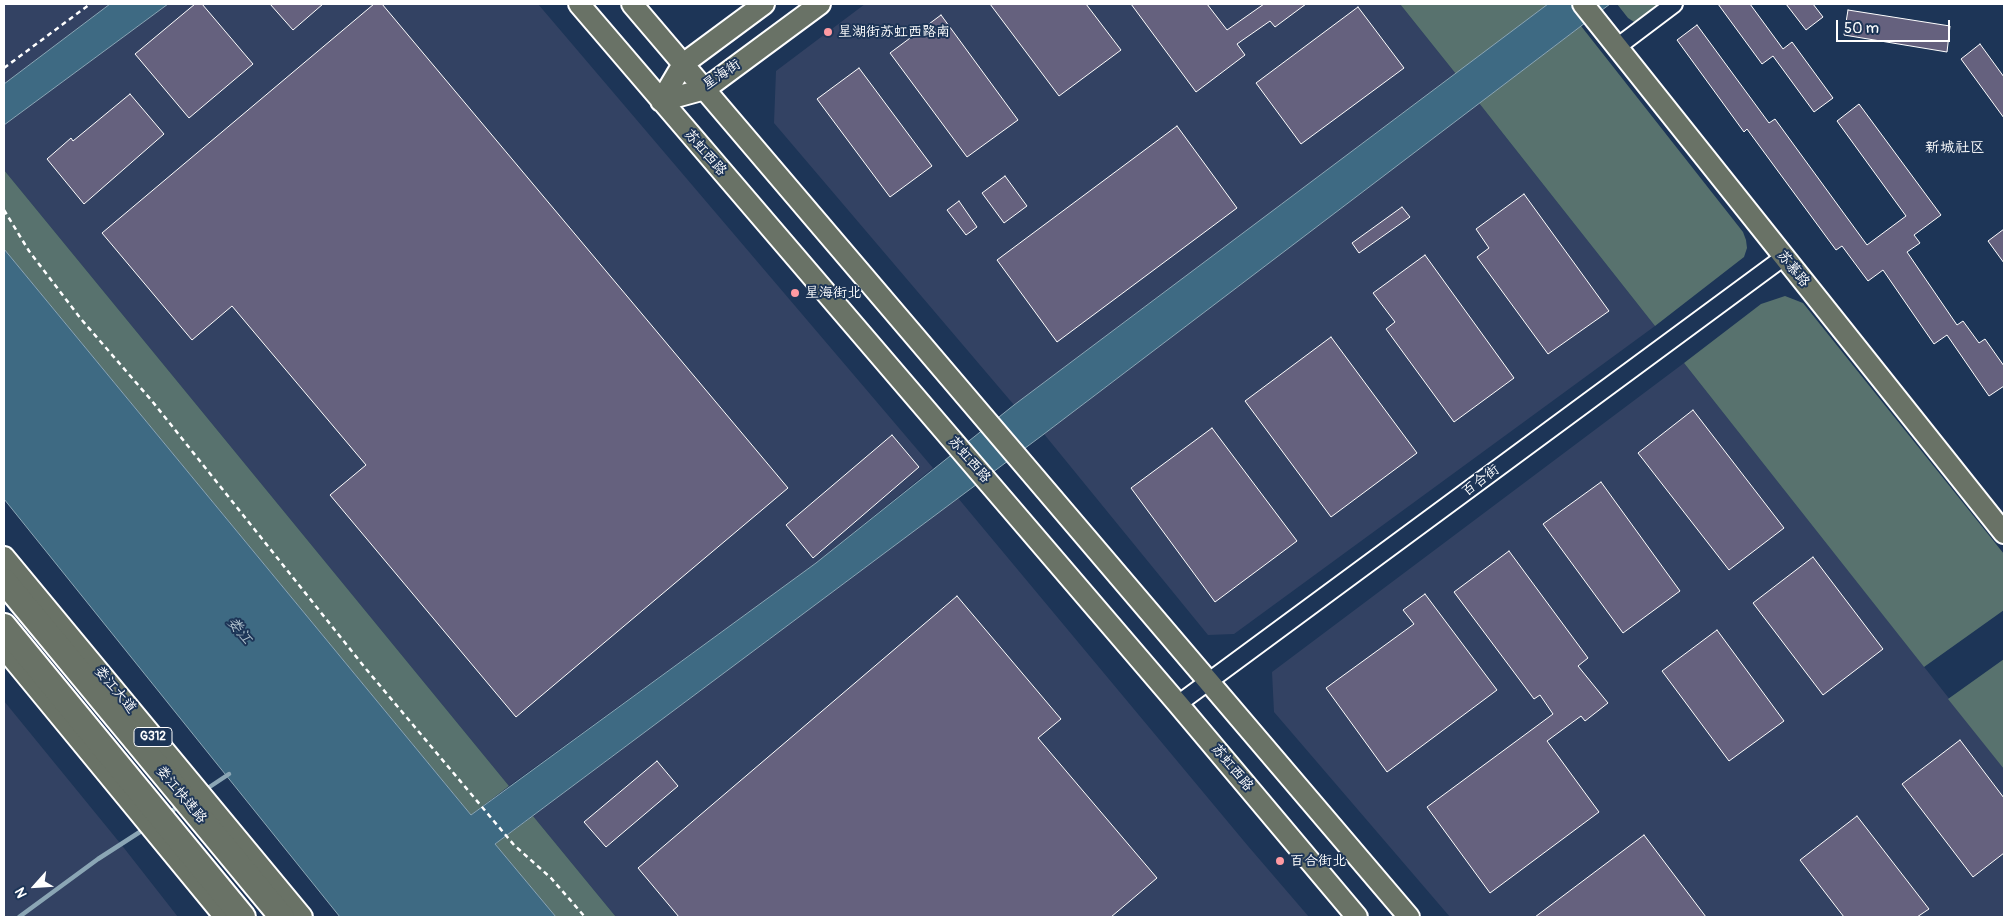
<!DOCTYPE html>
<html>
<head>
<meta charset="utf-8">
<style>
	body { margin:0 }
	#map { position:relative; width:2008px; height:921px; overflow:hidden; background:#1d3557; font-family:Pangolin,sans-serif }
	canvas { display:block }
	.frame { position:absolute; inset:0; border:5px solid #fff; pointer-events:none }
	.north { position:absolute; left:10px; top:861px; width:50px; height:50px; -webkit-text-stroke:4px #1d3557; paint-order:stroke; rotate:244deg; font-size:14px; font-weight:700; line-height:20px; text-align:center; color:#fff }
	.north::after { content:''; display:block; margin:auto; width:18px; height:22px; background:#fff; clip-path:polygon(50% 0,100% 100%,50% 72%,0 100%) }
	.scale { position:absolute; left:1836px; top:20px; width:114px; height:22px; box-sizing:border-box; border:2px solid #fff; border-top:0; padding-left:6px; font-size:15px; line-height:18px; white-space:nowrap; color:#fff; -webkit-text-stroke:4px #1d3557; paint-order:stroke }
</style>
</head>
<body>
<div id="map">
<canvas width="2008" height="921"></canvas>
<div class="frame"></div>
<div class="north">N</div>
<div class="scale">50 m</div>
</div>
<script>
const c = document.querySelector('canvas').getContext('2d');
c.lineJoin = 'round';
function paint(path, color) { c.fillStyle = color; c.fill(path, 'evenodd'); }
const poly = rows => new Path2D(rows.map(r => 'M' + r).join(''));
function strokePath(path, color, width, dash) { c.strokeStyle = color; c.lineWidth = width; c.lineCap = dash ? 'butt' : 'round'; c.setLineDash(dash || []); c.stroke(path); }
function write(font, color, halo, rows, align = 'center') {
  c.font = font + ' Pangolin,"LXGW WenKai TC",sans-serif'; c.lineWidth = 4; c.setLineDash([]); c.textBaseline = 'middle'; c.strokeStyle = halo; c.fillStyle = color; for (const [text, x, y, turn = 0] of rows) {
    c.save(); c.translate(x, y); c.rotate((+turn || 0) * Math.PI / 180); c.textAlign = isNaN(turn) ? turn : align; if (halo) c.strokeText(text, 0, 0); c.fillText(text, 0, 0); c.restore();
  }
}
paint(poly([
	[4,4,110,4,4,84],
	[168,4,538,4,933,468,816,563,509,786,4,170,4,125],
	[865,4,1400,4,1456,74,1014,405,774,123,776,71],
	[1479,103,1655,326,1234,634,1208,635,1044,434],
	[1684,363,2004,768,2004,917,1450,917,1274,712,1272,672],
	[958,498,1248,846,1309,917,616,917,533,816],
	[4,701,124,848,178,917,4,917]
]), '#334263');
paint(poly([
	[1400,4,1548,4,1456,74],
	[1617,4,1662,4,1634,22,1628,18],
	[1581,26,1743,232,1746,240,1747,248,1744,257,1655,326,1479,103],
	[4,170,509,786,471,815,4,249],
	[1785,296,1803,303,2004,554,2004,610,1924,667,1684,363,1761,304],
	[2004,659,2004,769,1948,699],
	[533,816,616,917,556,917,495,844]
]), '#58726e');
const water = poly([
	[110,4,168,4,4,125,4,84,110,4],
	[1548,4,1610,4,1044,434,495,844,556,917,340,917,4,499,4,249,471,815,816,563,1014,405,1548,4]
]);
paint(water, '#3e6a83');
strokePath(water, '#8ba6b5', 1);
strokePath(poly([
	[205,790,229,774],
	[167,814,181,805],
	[19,917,98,859,146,828]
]), '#8ba6b5', 4.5);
const building = poly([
	[195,4,202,4,253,64,189,118,135,54,195,4],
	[270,4,323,4,293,30,270,4],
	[374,4,382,4,788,488,516,717,330,495,366,465,232,306,192,340,102,233,374,4],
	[990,4,1086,4,1121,50,1059,96,990,4],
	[1131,4,1207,4,1227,30,1264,4,1306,4,1275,27,1270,21,1237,44,1245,55,1196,92,1131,4],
	[1718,4,1750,4,1783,49,1792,42,1833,98,1814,112,1773,56,1762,64,1718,4],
	[1786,4,1813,4,1823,17,1806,30,1786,4],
	[1358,7,1404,68,1301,144,1256,83,1358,7],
	[1848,10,1950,26,1947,52,1844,35,1848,10],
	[941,15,1018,120,967,157,890,53,941,15],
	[1697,25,1769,123,1775,119,1867,245,1906,216,1837,121,1859,104,1941,215,1914,235,1920,243,1907,252,1957,325,1963,321,1979,343,1985,339,2004,366,2004,386,1989,396,1947,335,1934,344,1883,270,1868,281,1842,246,1836,250,1747,129,1744,132,1677,40,1697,25],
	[1980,44,2004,77,2004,118,1961,59,1980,44],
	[859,68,932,166,890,197,817,99,859,68],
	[130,94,164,134,84,204,47,159,71,138,73,141,130,94],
	[1177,126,1237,208,1057,342,997,260,1177,126],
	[1005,176,1027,206,1004,223,982,193,1005,176],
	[1524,194,1609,311,1548,354,1477,257,1489,248,1476,229,1524,194],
	[959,201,977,227,966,235,947,210,959,201],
	[1402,207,1410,217,1359,253,1352,243,1402,207],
	[2004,229,2004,263,1988,241,2004,229],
	[1425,255,1514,378,1454,422,1386,329,1395,322,1373,293,1425,255],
	[1331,337,1417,453,1331,517,1245,401,1331,337],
	[1693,410,1784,528,1729,570,1638,453,1693,410],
	[1212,428,1297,541,1215,602,1131,488,1212,428],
	[892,435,919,467,813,558,786,525,892,435],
	[1601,482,1680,591,1623,633,1543,524,1601,482],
	[1509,551,1588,658,1578,666,1608,703,1585,721,1581,716,1547,741,1599,812,1490,893,1427,807,1553,714,1540,695,1534,699,1454,592,1509,551],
	[1813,557,1883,649,1823,695,1753,603,1813,557],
	[1425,594,1497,690,1387,772,1326,688,1414,624,1403,610,1425,594],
	[957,596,1061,719,1038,738,1157,878,1111,917,679,917,638,868,957,596],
	[1717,630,1784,721,1729,761,1662,671,1717,630],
	[1960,740,2004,798,2004,853,1973,877,1902,784,1960,740],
	[657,761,678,786,606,847,584,822,657,761],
	[1857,816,1929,909,1917,917,1844,917,1800,860,1857,816],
	[1644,835,1706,917,1535,917,1644,835]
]);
paint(building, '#65617e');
strokePath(building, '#fff', 1);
const minor = poly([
	[1617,47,1674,4],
	[1178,704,1784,257]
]);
const major = poly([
	[579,4,1178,704,1357,917],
	[632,4,1409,917],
	[1583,4,2004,533],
	[661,101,705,89,820,4],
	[661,101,683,64,764,4],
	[4,557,302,917],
	[4,648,225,917]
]);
const highway = poly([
	[4,581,282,917],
	[4,626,243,917]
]);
strokePath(minor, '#fff', 20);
strokePath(major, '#fff', 24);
strokePath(highway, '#fff', 28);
strokePath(poly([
	[4,68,90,4],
	[4,210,29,251,81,319,152,401,366,669,514,845,551,878,585,917]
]), '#fff', 2.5, [5, 4]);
strokePath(minor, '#1d3557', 16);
strokePath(major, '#697266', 20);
strokePath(highway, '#697266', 24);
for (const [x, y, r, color] of [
	[828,32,5,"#ff9aa2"],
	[795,293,5,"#ff9aa2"],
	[1280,861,5,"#ff9aa2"]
]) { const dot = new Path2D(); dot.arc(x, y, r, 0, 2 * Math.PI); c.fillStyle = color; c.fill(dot); strokePath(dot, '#1d3557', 2); }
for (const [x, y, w] of [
	[153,737,38]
]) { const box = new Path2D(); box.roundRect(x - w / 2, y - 9.5, w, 19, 4); c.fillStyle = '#1d3557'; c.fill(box); strokePath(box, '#fff', 1); }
write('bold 12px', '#fff', null, [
	["G312",153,737]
]);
write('14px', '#fff', '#1d3557', [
	["星湖街苏虹西路南",838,32],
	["星海街北",805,293],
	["百合街北",1290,861]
], 'left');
write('14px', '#fff', '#1d3557', [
	["星海街",722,75,-34],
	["苏虹西路",705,153,49],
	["苏慕路",1793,269,51],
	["苏虹西路",969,460,49],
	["百合街",1481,481,-37],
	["娄江大道",115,690,50],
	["苏虹西路",1232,768,50],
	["娄江快速路",181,795,50]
]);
write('15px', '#fff', '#1d3557', [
	["新城社区",1955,148]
]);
write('italic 15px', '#b2c3cd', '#1d3557', [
	["娄江",239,631,51]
]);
</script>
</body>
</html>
